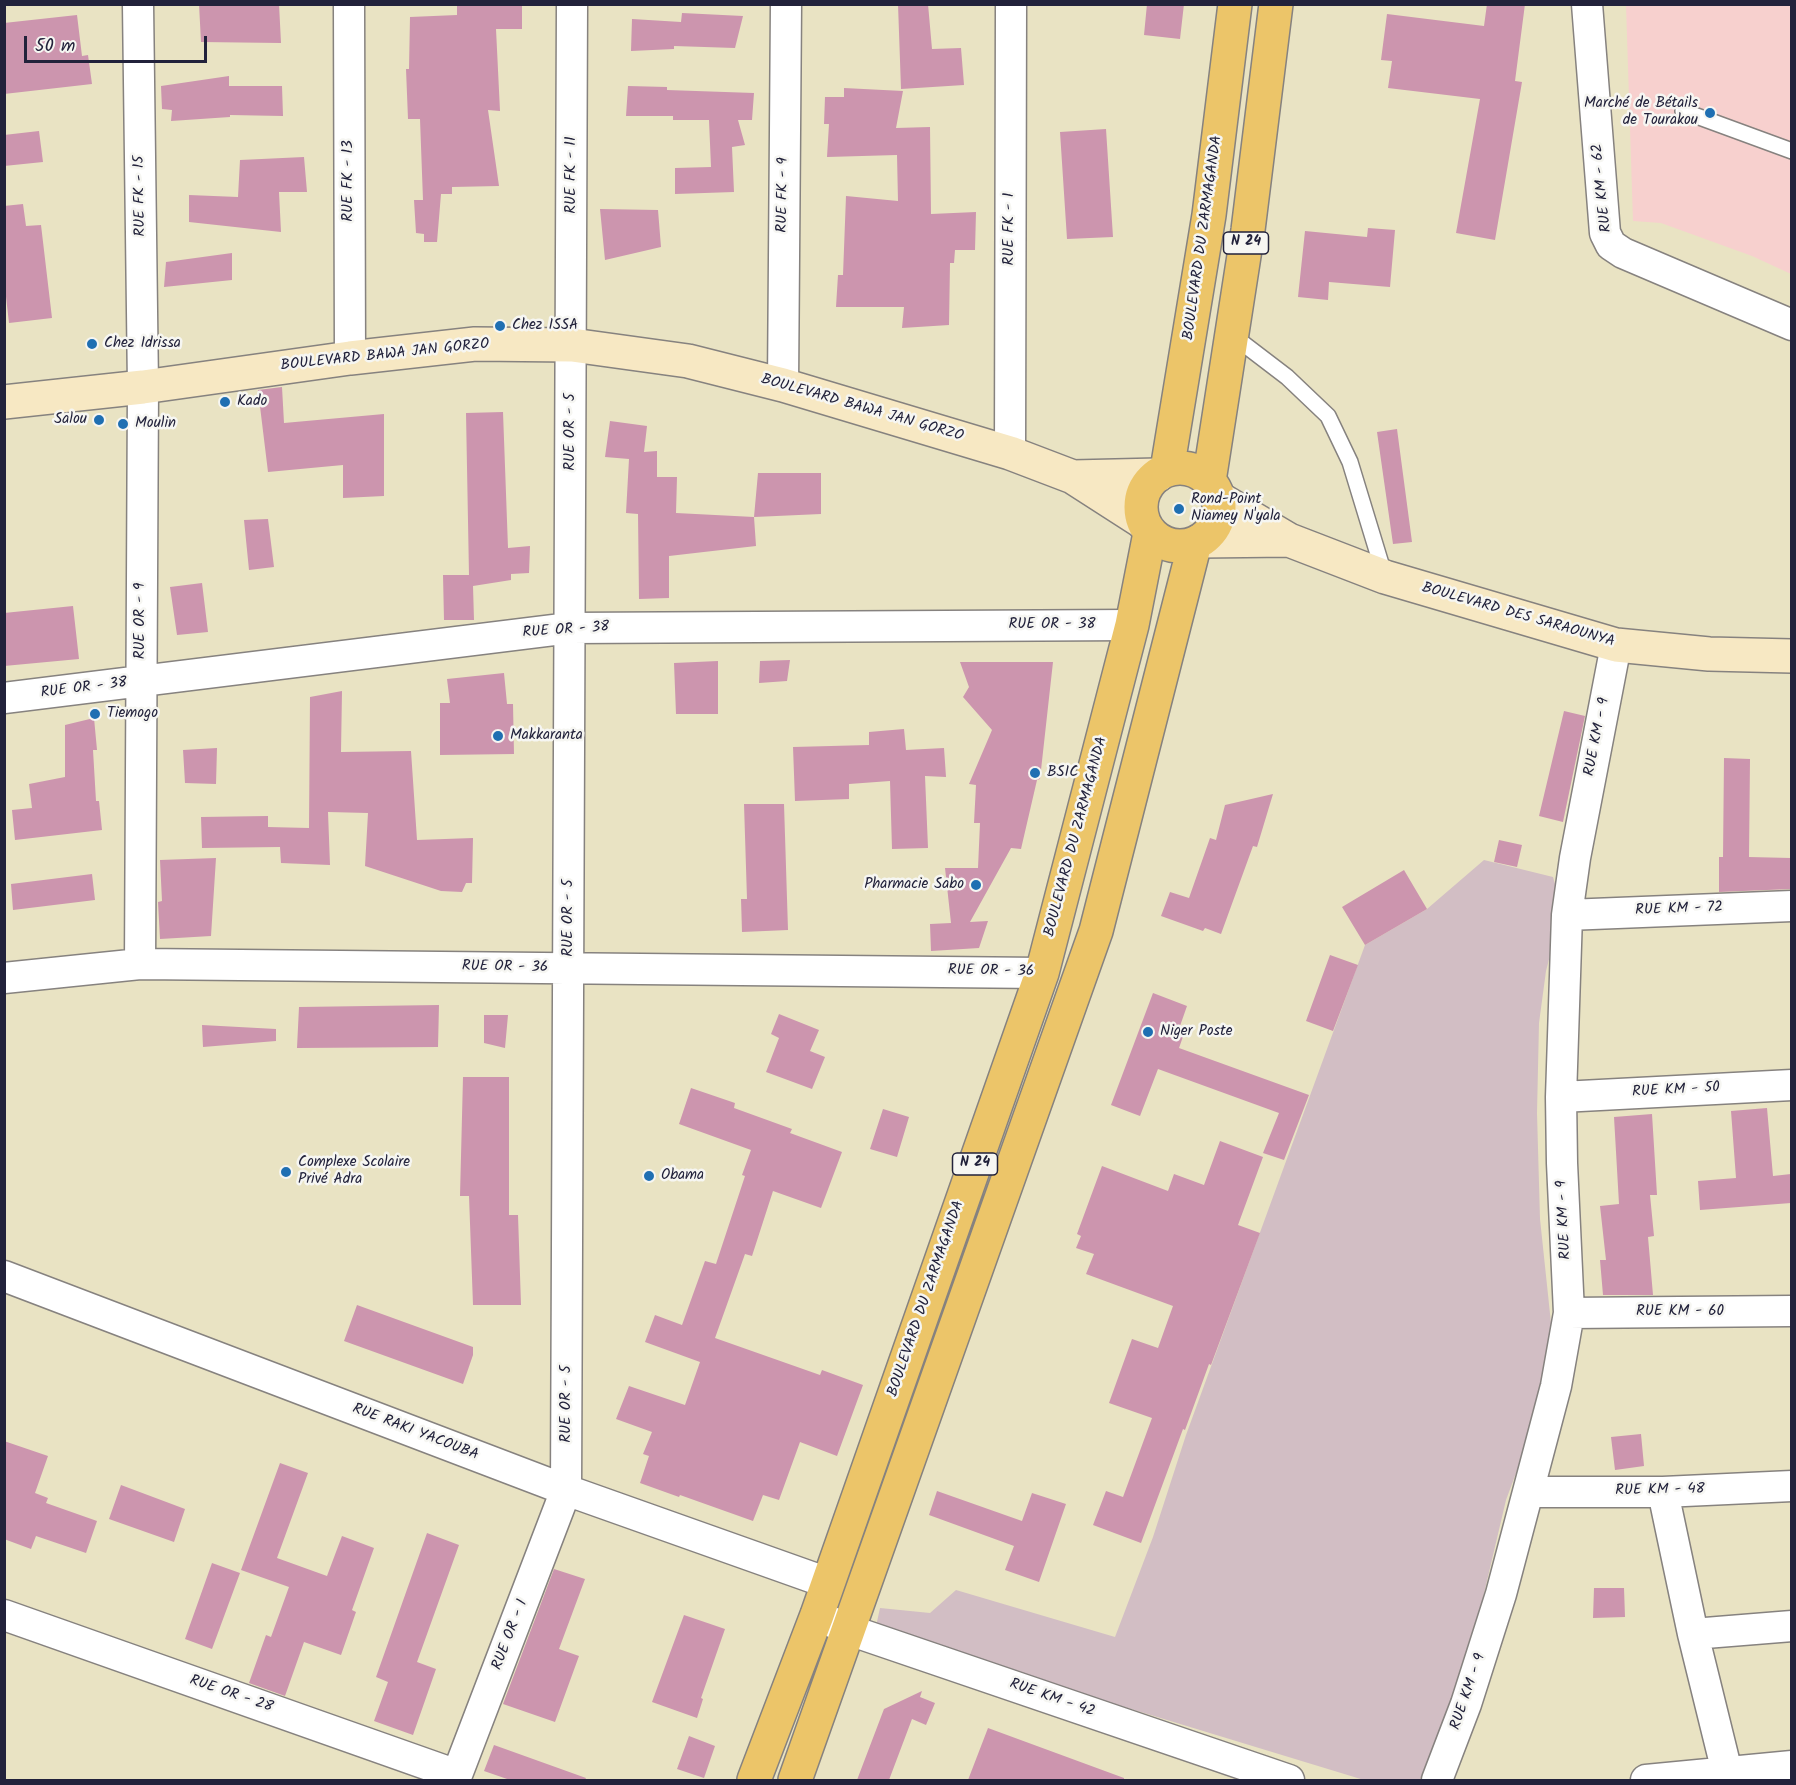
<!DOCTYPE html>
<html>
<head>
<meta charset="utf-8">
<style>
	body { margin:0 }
	#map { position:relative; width:1796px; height:1785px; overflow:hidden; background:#e9e3c3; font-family:Kalam,sans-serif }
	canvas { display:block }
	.frame { position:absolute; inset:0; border:6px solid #22223b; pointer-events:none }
	.scale { position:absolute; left:24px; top:36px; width:183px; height:27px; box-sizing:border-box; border:3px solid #22223b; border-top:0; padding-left:8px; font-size:18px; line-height:21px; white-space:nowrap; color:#22223b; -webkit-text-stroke:4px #f6f6f2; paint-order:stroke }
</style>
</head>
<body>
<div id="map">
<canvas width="1796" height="1785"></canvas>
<div class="frame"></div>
<div class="scale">50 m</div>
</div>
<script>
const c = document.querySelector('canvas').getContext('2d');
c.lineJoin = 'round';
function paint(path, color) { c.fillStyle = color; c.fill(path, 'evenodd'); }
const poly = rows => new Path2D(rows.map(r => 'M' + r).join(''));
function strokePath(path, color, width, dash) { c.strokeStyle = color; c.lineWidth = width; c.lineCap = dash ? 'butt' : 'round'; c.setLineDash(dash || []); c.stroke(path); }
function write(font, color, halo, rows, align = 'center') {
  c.font = font + ' Kalam,sans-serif'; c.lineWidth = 5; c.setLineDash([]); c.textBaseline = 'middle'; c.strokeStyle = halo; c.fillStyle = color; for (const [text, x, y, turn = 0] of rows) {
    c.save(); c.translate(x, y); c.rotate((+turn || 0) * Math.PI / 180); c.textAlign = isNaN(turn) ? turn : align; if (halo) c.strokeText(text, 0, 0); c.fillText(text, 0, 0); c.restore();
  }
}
paint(poly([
	[1626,5,1791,5,1791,274,1752,256,1661,223,1633,221]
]), '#f7d0ce');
paint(poly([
	[1484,860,1553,877,1564,915,1556,932,1546,971,1539,1023,1537,1113,1540,1219,1551,1323,1551,1379,1506,1500,1466,1670,1420,1780,1364,1780,875,1631,880,1608,930,1613,956,1590,1115,1637,1153,1537,1186,1435,1365,945,1427,909]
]), '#d2bec4');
paint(poly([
	[199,4,279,4,281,43,201,42],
	[457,4,522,4,522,29,496,29,500,111,488,110,499,186,452,187,452,194,441,194,437,242,424,242,424,234,416,233,414,200,423,200,420,119,408,119,406,69,409,69,410,17,457,15],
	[898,4,928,4,932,49,961,48,964,85,901,89],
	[1147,4,1184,4,1180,39,1144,35],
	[1487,4,1525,4,1515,81,1522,82,1495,240,1456,233,1480,99,1388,88,1392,61,1381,60,1387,14,1484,26],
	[682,13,743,16,735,48,674,46,674,49,631,51,632,19,681,22],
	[77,15,82,56,88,55,92,84,4,94,4,23],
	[229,76,229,86,282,86,283,116,230,115,230,117,171,121,172,110,162,109,161,86],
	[628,86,667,87,667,90,754,93,752,120,738,120,745,145,732,147,734,192,675,194,675,168,711,167,709,120,673,120,673,116,626,116],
	[844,88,903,91,896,128,930,127,931,214,976,212,975,250,955,250,954,263,950,263,949,325,902,328,904,307,836,307,838,275,843,275,846,196,898,201,897,155,827,157,829,124,824,124,825,97,844,97],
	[1106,129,1113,237,1067,239,1060,132],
	[39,131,43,162,4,166,4,135],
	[304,157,307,192,279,192,281,232,189,222,189,195,238,197,240,160],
	[23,204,26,226,41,225,52,318,9,323,4,279,4,206],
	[600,209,658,210,661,247,605,260],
	[1368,228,1395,230,1390,287,1329,282,1328,300,1298,297,1305,231,1367,237],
	[232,253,232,280,164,287,166,262],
	[282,387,284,423,384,414,384,496,343,498,343,465,268,472,258,390],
	[503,412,508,548,530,546,529,573,511,574,511,580,473,586,474,620,444,620,443,575,469,575,466,413],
	[610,421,647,426,644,452,657,451,657,477,677,477,676,513,754,517,756,546,669,556,669,598,639,599,638,514,626,513,629,459,605,457],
	[1397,429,1412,542,1393,544,1377,432],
	[758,473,821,473,821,514,754,517],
	[268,519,274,567,249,570,244,520],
	[202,583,208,632,177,635,170,587],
	[73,606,79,659,4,666,4,613],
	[790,660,787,681,759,683,760,661],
	[718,661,718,714,676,714,674,663],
	[960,662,1053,662,1040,779,1037,780,1021,849,1011,848,970,922,988,921,979,948,931,951,930,924,951,923,945,868,978,868,980,823,974,823,976,785,969,784,992,730,963,697,969,687],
	[504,673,507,704,513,704,514,754,440,755,440,703,450,703,447,679],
	[342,691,341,752,411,751,417,840,473,838,472,883,466,883,462,892,441,891,365,866,368,813,328,812,330,865,281,863,280,847,202,848,201,817,268,816,268,827,309,828,310,697],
	[1564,711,1585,716,1563,822,1539,816],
	[94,718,97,750,93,750,96,801,99,801,102,830,15,840,12,810,32,808,29,784,65,777,65,725],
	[904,729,906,750,944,748,946,777,925,776,928,848,892,849,890,781,849,784,849,799,795,801,793,747,869,745,869,732],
	[217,748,216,784,185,783,183,750],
	[1724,758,1750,759,1749,857,1791,858,1791,889,1719,892,1719,857,1723,857],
	[1273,794,1257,847,1253,846,1221,934,1205,928,1203,931,1161,916,1170,892,1189,898,1210,838,1216,840,1225,805],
	[744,804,784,804,788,930,742,932,741,899,747,899],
	[1499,840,1522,845,1517,867,1494,862],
	[216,858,211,936,160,939,158,902,162,901,160,860],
	[1404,870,1427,909,1365,945,1342,907],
	[92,874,95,900,13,910,11,884],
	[1330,955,1358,965,1333,1031,1306,1021],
	[1153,993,1187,1006,1180,1026,1186,1028,1179,1048,1309,1095,1284,1160,1263,1153,1279,1113,1158,1069,1140,1116,1111,1105],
	[439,1005,438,1047,297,1048,299,1007],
	[779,1014,819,1030,810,1051,825,1057,812,1089,766,1072,779,1038,771,1034],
	[484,1015,508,1015,505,1048,484,1043],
	[202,1025,276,1029,276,1041,203,1047],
	[463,1077,509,1077,509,1215,518,1215,521,1305,473,1305,469,1196,460,1196],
	[691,1088,735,1103,734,1108,792,1129,790,1133,842,1152,821,1208,773,1191,752,1256,745,1254,715,1338,820,1375,822,1370,863,1385,837,1456,800,1442,779,1500,763,1495,753,1521,680,1495,679,1497,640,1483,649,1456,643,1454,652,1432,616,1419,629,1386,685,1405,700,1362,645,1342,655,1315,682,1325,705,1261,716,1264,745,1176,742,1175,751,1150,679,1124],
	[1767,1108,1773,1176,1791,1174,1791,1203,1700,1210,1698,1181,1736,1178,1731,1111],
	[883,1109,909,1117,897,1157,870,1149],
	[1652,1114,1657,1195,1650,1195,1654,1236,1648,1237,1653,1295,1603,1295,1600,1260,1606,1260,1600,1206,1619,1204,1614,1117],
	[1220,1141,1263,1157,1238,1225,1260,1233,1211,1365,1209,1364,1185,1430,1183,1429,1141,1543,1093,1525,1106,1491,1123,1497,1152,1418,1109,1403,1132,1339,1158,1348,1173,1306,1086,1274,1094,1254,1076,1248,1081,1236,1077,1234,1102,1166,1168,1191,1174,1174,1204,1185],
	[357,1305,473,1347,473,1355,463,1384,344,1341],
	[1641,1434,1644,1466,1615,1470,1611,1437],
	[4,1441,48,1456,35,1493,48,1498,46,1503,97,1521,86,1553,36,1536,31,1549,4,1539],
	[280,1463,308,1473,277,1558,327,1576,342,1536,374,1548,352,1610,356,1612,341,1655,304,1642,285,1696,249,1683,266,1635,271,1637,289,1587,241,1570],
	[121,1485,185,1509,174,1542,109,1519],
	[937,1491,1022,1521,1032,1493,1066,1504,1039,1582,1005,1570,1014,1546,929,1515],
	[427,1533,459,1545,417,1662,436,1669,413,1735,374,1721,388,1682,376,1677],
	[212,1563,240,1573,212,1649,185,1639],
	[554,1569,585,1579,559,1649,579,1656,555,1722,503,1704],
	[1594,1588,1624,1588,1625,1617,1593,1618],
	[684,1615,725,1629,701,1698,703,1699,697,1718,652,1702],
	[922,1691,920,1697,935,1703,926,1725,912,1719,889,1780,857,1780,884,1709],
	[988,1728,1124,1778,1124,1780,968,1780],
	[689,1736,715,1746,704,1778,677,1769],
	[494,1745,586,1778,585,1780,510,1780,484,1771]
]), '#cc95ae');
const lane = poly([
	[1683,111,1792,151],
	[1232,335,1287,377,1328,416,1350,462,1385,577]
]);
const street = poly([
	[138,4,143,387,140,964],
	[349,4,350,358],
	[1587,4,1605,233,1611,245,1623,253,1792,325],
	[783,385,786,4],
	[1010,453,1011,4],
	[4,698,570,628,1132,625],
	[1567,915,1792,906],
	[4,978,140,964,1042,973],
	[1561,1097,1792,1085],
	[4,1276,566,1490,828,1583],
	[1569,1313,1792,1311],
	[1528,1492,1663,1492,1792,1486],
	[1663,1492,1693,1634,1727,1772],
	[4,1615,457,1775],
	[817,1615,849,1630,1289,1780],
	[1693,1634,1792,1626],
	[455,1780,566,1490,572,4],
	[1437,1780,1466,1704,1501,1594,1556,1386,1569,1313,1562,1163,1561,1097,1567,915,1575,858,1616,645],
	[1646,1780,1792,1766]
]);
const secondary = poly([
	[4,402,143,387,350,358,475,344,572,345,688,361,783,385,1010,453,1073,477,1143,522],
	[1073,477,1158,475],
	[1218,498,1289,540,1385,577,1616,645,1709,654,1792,656],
	[1200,541,1289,540]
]);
const primary = poly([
	'1141 507a39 39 0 1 1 78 0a39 39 0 1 1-78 0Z',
	[1167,470,1209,215,1235,4],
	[1209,481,1248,230,1276,4],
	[754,1780,817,1615,1042,973,1132,625,1150,533],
	[795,1780,1096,931,1195,543]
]);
strokePath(lane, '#86827f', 18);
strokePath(street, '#86827f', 33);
strokePath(secondary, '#86827f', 36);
strokePath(primary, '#86827f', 36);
strokePath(lane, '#fff', 15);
strokePath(street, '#fff', 30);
strokePath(secondary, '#f7e8c3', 33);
strokePath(primary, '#ecc569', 33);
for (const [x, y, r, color] of [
	[1710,113,6,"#1f6fb2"],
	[500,326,6,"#1f6fb2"],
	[92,344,6,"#1f6fb2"],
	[225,402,6,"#1f6fb2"],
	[99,420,6,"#1f6fb2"],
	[123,424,6,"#1f6fb2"],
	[1179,509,6,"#1f6fb2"],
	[95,714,6,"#1f6fb2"],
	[498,736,6,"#1f6fb2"],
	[1035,773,6,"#1f6fb2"],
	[976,885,6,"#1f6fb2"],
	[1148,1032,6,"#1f6fb2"],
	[286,1172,6,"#1f6fb2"],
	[649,1176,6,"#1f6fb2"]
]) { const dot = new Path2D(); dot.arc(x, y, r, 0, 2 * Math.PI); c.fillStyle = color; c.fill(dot); strokePath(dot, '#f6f6f2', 2); }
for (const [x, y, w] of [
	[1246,243,45],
	[975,1164,45]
]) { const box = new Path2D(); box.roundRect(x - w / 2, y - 11, w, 22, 4.5); c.fillStyle = '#f6f6f2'; c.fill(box); strokePath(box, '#22223b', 1.5); }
write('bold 14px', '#22223b', null, [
	["N 24",1246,243],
	["N 24",975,1164]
]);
write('15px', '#22223b', '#f6f6f2', [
	["Marché de Bétails",1698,104,"right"],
	["de Tourakou",1698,121,"right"],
	["Chez ISSA",512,326],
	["Chez Idrissa",104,344],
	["Kado",237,402],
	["Salou",87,420,"right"],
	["Moulin",135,424],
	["Rond-Point",1191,500],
	["Niamey N'yala",1191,517],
	["Tiemogo",107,714],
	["Makkaranta",510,736],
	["BSIC",1047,773],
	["Pharmacie Sabo",964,885,"right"],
	["Niger Poste",1160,1032],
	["Complexe Scolaire",298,1163],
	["Privé Adra",298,1180],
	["Obama",661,1176]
], 'left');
write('15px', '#22223b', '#f6f6f2', [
	["RUE FK - 11",572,175,-90],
	["RUE FK - 13",349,181,-90],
	["RUE KM - 62",1603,188,-96],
	["RUE FK - 9",784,195,-89],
	["RUE FK - 15",141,196,-91],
	["RUE FK - 1",1010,229,-90],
	["BOULEVARD DU ZARMAGANDA",1204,238,-82],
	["BOULEVARD BAWA JAN GORZO",385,356,-6],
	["BOULEVARD BAWA JAN GORZO",862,409,16],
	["RUE OR - 5",571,432,-90],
	["BOULEVARD DES SARAOUNYA",1518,616,16],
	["RUE OR - 9",141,621,-90],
	["RUE OR - 38",1052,625],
	["RUE OR - 38",566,631,-4],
	["RUE OR - 38",84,689,-7],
	["RUE KM - 9",1598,737,-79],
	["BOULEVARD DU ZARMAGANDA",1077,837,-75],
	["RUE KM - 72",1679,910,-2],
	["RUE OR - 5",569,918,-90],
	["RUE OR - 36",505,968,1],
	["RUE OR - 36",991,972,1],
	["RUE KM - 50",1676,1091,-3],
	["RUE KM - 9",1565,1220,-93],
	["BOULEVARD DU ZARMAGANDA",927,1299,-71],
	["RUE KM - 60",1680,1312],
	["RUE OR - 5",567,1404,-90],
	["RUE RAKI YACOUBA",415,1433,21],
	["RUE KM - 48",1660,1491,-1],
	["RUE OR - 1",511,1635,-69],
	["RUE KM - 9",1469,1692,-71],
	["RUE OR - 28",231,1695,19],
	["RUE KM - 42",1052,1699,19]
]);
</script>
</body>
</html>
